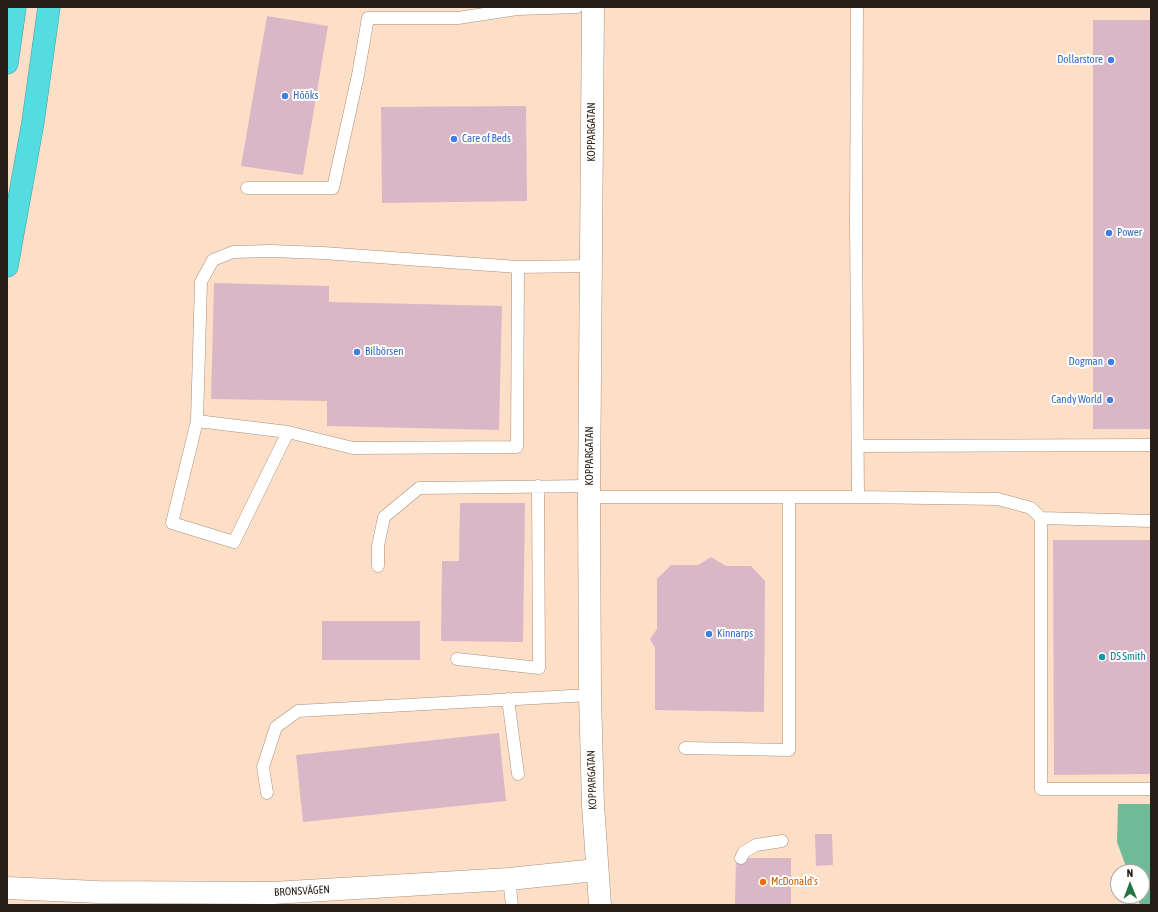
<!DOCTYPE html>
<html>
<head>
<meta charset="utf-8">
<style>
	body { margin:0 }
	#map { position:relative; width:1158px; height:912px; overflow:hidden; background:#fddfc7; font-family:"Asap Condensed",sans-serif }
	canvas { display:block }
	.frame { position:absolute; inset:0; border:8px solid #291e15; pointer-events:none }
	.north { position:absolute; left:1110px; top:864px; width:40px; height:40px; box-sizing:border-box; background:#fff; border:1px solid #a9a5a1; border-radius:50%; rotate:359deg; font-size:11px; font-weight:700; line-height:16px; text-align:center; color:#291e15 }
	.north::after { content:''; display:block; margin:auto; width:14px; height:18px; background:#247445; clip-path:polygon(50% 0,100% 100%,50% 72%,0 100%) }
</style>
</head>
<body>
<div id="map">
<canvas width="1158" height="912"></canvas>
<div class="frame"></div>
<div class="north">N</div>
</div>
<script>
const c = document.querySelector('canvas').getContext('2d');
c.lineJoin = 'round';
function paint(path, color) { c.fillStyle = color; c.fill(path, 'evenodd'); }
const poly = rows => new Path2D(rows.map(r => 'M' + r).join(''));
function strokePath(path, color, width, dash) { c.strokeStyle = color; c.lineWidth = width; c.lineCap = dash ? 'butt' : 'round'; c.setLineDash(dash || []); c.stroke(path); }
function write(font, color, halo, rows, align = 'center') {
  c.font = font + ' "Asap Condensed",sans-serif'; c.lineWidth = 4; c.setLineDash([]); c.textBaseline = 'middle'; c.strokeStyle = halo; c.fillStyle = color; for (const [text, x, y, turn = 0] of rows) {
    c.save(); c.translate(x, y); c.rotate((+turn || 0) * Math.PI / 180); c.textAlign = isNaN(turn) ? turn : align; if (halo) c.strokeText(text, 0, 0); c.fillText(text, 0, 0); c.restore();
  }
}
paint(poly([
	[1118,804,1151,804,1151,905,1140,905,1137,896,1142,896,1142,872,1128,872,1117,842]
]), '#6fba97');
paint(poly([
	[267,16,328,26,303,175,241,166],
	[1093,20,1151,20,1151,429,1093,429],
	[526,106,527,201,382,203,381,107],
	[214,283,329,286,329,302,502,306,499,430,327,426,327,401,211,399],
	[460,503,525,503,523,642,441,641,442,561,459,561],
	[1053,540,1151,540,1151,774,1054,775],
	[711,557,726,566,751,566,765,581,764,712,655,710,655,648,650,639,657,629,657,579,671,565,698,565],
	[322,621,420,621,420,660,322,660],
	[499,733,506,801,303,822,296,755],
	[815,834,832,834,833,865,816,866],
	[736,858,791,858,791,905,735,905]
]), '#dab7c7');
const service = poly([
	[857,7,856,222,858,497],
	[247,188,333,188,358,75,368,18,458,18,517,9,577,7],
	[197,421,288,432,234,542,172,523,197,421,201,282,213,260,233,252,271,251,323,253,518,267,591,266],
	[288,432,353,448,517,447,518,267],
	[858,446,1151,445],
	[589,497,858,497,998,499,1031,508,1041,518,1151,521],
	[1041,518,1041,789,1151,789],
	[378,566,378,546,384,517,419,488,590,486],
	[457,659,539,668,538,486],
	[508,699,518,774],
	[685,748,789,750,789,497],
	[267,793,263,767,276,727,298,711,590,695],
	[741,858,744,852,756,845,782,841],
	[509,879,512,905]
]);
const minor = poly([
	[7,888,98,892,273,893,509,879,596,870]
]);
const tertiary = poly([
	[593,7,589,497,590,695,593,805,600,905]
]);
const motorway = poly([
	[7,63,15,7],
	[7,266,33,122,49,7]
]);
strokePath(service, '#ab8f79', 13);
strokePath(minor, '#ab8f79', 23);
strokePath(tertiary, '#ab8f79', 23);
strokePath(motorway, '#459a9a', 23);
strokePath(service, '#fff', 12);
strokePath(minor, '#fff', 22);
strokePath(tertiary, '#fff', 22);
strokePath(motorway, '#54dde1', 22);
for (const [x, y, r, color] of [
	[1111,60,4,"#3f7fe0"],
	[285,96,4,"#3f7fe0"],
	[454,139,4,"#3f7fe0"],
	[1109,233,4,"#3f7fe0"],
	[357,352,4,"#3f7fe0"],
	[1111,362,4,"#3f7fe0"],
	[1110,400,4,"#3f7fe0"],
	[709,634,4,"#3f7fe0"],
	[1102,657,4,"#0f9aa8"],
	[763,882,4,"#e8710a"]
]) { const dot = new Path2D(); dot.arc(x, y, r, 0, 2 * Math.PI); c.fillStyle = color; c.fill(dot); strokePath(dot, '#fff', 1.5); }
write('11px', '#366cbe', '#fff', [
	["Dollarstore",1103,60,"right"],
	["Hööks",293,96],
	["Care of Beds",462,139],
	["Power",1117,233],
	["Bilbörsen",365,352],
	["Dogman",1103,362,"right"],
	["Candy World",1102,400,"right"],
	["Kinnarps",717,634]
], 'left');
write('11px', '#291e15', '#fff', [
	["KOPPARGATAN",592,132,-90],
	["KOPPARGATAN",590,456,-90],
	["KOPPARGATAN",592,780,-92],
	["BRONSVÄGEN",302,891,-3]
]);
write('11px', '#0d838f', '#fff', [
	["DS Smith",1110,657]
], 'left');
write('11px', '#c56008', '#fff', [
	["McDonald's",771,882]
], 'left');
</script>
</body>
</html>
